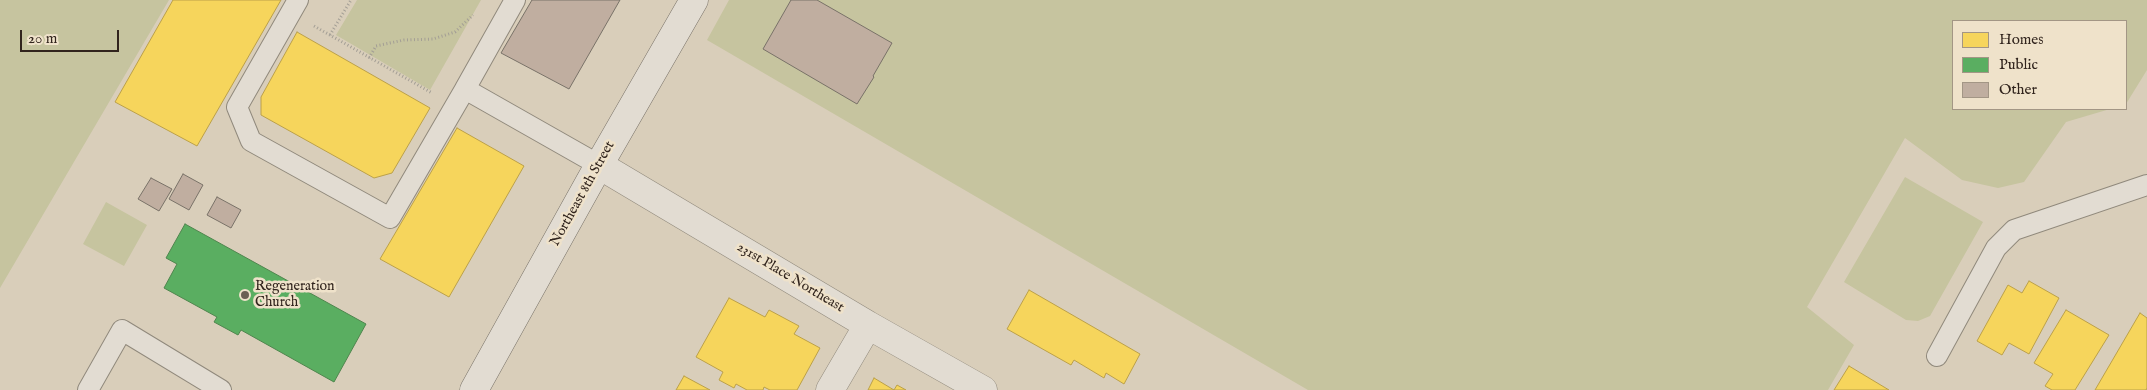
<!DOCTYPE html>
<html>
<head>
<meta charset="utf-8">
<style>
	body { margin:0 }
	#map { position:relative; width:2147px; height:390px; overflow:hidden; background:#d9ceba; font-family:"IM FELL English",serif }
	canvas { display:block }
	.legend { position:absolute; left:1952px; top:20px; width:175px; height:90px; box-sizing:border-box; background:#efe2ca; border:1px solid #a39685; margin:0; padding:6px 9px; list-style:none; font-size:15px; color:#31241d }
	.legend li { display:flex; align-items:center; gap:10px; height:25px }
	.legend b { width:25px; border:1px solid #a39685 }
	.scale { position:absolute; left:20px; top:30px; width:99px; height:22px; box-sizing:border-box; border:2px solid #31241d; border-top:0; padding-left:6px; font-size:15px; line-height:18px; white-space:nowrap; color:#31241d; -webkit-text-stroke:4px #efe2ca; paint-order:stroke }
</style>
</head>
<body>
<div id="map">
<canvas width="2147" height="390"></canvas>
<ul class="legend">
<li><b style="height:14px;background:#f6d55c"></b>Homes</li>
<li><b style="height:14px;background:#5aae61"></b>Public</li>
<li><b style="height:14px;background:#c0aea0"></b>Other</li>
</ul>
<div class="scale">20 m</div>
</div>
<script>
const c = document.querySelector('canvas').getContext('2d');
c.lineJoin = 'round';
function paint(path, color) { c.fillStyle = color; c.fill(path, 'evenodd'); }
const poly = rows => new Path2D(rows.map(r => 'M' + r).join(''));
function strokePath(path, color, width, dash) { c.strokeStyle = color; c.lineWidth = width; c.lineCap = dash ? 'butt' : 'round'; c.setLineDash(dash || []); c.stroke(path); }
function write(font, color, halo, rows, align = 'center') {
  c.font = font + ' "IM FELL English",serif'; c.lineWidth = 5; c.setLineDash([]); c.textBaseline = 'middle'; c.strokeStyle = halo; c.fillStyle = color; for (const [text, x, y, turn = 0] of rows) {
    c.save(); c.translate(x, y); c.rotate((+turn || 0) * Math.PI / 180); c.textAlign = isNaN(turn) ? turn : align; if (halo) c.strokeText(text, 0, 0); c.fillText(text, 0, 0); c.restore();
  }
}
paint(poly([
	[0,0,169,0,0,288],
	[357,0,481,0,430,90,336,35],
	[729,0,2147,0,2147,70,2126,104,2126,21,1953,21,1953,109,2110,109,2066,122,2024,182,1998,188,1962,180,1905,138,1807,307,1854,345,1828,390,1308,390,707,40],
	[1905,177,1983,222,1930,316,1918,321,1906,320,1844,282],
	[106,202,147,225,124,266,83,244]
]), '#c6c49f');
const homes = poly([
	[173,0,281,0,197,146,115,102,173,0],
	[297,32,430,108,392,173,374,178,261,115,261,97,297,32],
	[457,128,524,166,449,297,380,259,457,128],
	[2029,281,2059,298,2029,354,2009,343,2002,355,1977,341,2008,285,2022,293,2029,281],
	[1029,290,1140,354,1124,384,1106,373,1104,378,1074,360,1071,365,1007,329,1029,290],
	[729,298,765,317,769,310,799,326,794,334,820,348,797,390,770,390,764,387,763,390,747,390,736,384,734,388,719,380,723,372,696,357,729,298],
	[2066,310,2109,335,2075,390,2052,390,2045,386,2053,374,2034,363,2066,310],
	[2140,313,2147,318,2147,388,2146,390,2095,390,2140,313],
	[1849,366,1889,390,1834,390,1849,366],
	[684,376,710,390,676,390,684,376],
	[874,378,894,390,897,385,906,390,868,390,874,378]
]);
paint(homes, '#f6d55c');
strokePath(homes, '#bba049', 1);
const public = poly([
	[185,224,366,324,334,382,241,330,238,335,214,322,217,317,164,288,177,264,166,258,185,224]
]);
paint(public, '#5aae61');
strokePath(public, '#4e854d', 1);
const building = poly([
	[532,0,620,0,569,89,501,53,532,0],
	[791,0,817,0,892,43,873,76,874,77,857,104,763,49,791,0],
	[183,174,203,185,189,210,169,199,183,174],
	[151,178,172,189,159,211,138,199,151,178],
	[217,197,241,210,231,228,207,215,217,197]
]);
paint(building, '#c0aea0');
strokePath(building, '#797268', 1);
const lane = poly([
	[298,0,237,107,251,141,390,218,465,89,599,165],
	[465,89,515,0],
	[1937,356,1996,248,2014,230,2147,185],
	[88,390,122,330,221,390]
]);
const street = poly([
	[599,165,868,325,983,390],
	[830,390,868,325]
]);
const secondary = poly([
	[474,390,599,165,694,0]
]);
strokePath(lane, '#90897c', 22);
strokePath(street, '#90897c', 29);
strokePath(secondary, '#797268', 29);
strokePath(poly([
	[314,26,432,93],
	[330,35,351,0],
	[369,58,376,46,404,40,433,39,455,32,473,15]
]), '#a39e95', 3, [1, 2.5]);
strokePath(lane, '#e2dcd2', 20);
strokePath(street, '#e2dcd2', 28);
strokePath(secondary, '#e2dcd2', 28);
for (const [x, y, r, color] of [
	[245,295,5,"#6c6054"]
]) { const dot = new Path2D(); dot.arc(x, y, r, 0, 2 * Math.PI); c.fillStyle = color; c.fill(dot); strokePath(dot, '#efe2ca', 2); }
write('14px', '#31241d', '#efe2ca', [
	["Northeast 8th Street",583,194,-61],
	["231st Place Northeast",790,278,31]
]);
write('14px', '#31241d', '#efe2ca', [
	["Regeneration",255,287],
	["Church",255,303]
], 'left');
</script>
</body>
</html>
